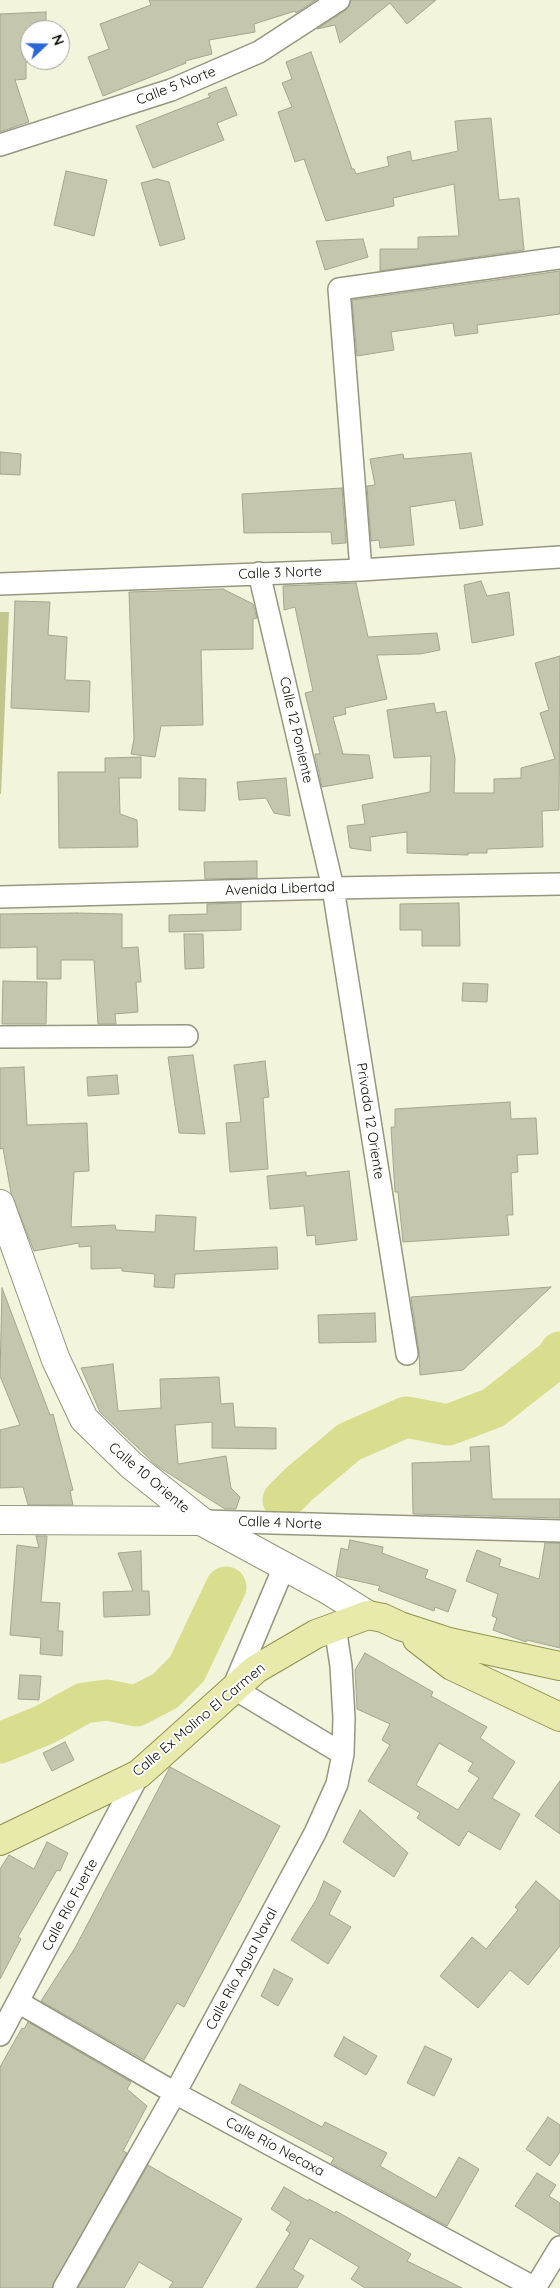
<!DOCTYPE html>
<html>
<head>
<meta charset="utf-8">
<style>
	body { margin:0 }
	#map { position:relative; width:560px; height:2288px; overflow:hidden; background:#f2f4db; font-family:Quicksand,sans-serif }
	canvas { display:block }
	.north { position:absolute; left:20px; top:20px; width:50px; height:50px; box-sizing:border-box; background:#fff; border:1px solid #9e9f9b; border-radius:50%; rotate:69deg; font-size:14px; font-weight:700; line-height:20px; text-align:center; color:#0d0e06 }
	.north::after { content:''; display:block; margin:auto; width:18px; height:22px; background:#2a68d5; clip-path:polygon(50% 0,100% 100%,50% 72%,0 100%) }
</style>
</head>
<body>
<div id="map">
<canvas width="560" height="2288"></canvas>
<div class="north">N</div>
</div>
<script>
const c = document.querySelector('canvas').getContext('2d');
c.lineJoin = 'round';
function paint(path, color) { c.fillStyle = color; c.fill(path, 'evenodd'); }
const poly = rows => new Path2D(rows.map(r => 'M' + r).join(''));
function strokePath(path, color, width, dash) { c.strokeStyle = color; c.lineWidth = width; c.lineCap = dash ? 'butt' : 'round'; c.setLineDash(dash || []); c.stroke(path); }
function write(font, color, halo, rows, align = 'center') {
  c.font = font + ' Quicksand,sans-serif'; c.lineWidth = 4; c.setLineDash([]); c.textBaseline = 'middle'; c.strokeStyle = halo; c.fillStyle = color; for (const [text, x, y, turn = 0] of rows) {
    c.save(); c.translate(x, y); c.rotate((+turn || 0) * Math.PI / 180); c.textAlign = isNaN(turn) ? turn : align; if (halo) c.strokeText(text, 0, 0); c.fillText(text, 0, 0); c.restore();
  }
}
paint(poly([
	[0,612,9,612,1,794,0,794]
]), '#c2c58d');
strokePath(poly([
	[283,1500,299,1484,349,1442,406,1417,448,1425,493,1408,557,1358,560,1352],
	[0,1743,44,1725,84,1703,107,1700,136,1706,165,1691,187,1669,226,1587]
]), '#d9dd8e', 41);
const building = poly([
	[149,0,316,0,296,13,295,11,254,24,255,32,209,40,212,54,185,61,186,63,103,96,88,57,109,49,100,24,151,5,149,0],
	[351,0,436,0,407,24,390,3,340,43,335,25,317,29,346,10,351,0],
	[46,12,46,30,30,30,30,60,47,62,26,62,26,79,15,80,29,122,0,132,0,14,46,12],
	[311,52,352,169,354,169,356,174,389,166,387,157,410,151,412,161,458,151,455,121,491,118,499,200,519,198,524,250,380,271,380,249,418,249,418,237,459,236,454,184,393,198,394,206,326,221,304,159,295,162,278,112,292,107,282,83,292,79,286,62,311,52],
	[226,87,237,115,217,123,224,140,153,168,136,126,210,97,208,94,226,87],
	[66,171,107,180,94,236,54,225,66,171],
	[157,179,169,182,185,239,160,246,141,183,157,179],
	[363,239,368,257,325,270,316,241,363,239],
	[560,271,560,314,477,325,478,333,455,336,453,323,391,332,394,350,357,356,352,300,560,271],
	[0,452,21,454,20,475,0,474,0,452],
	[471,453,483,525,460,529,455,500,410,507,414,545,380,548,379,540,371,541,367,486,375,485,370,459,403,454,404,459,471,453],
	[342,488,346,543,332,544,331,532,244,533,242,494,342,488],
	[481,581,487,596,509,592,514,635,472,643,464,585,481,581],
	[356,583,368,637,437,633,440,650,420,654,377,655,387,699,345,708,346,714,333,717,343,754,369,755,373,778,322,787,315,754,320,754,305,693,313,691,295,607,284,610,283,586,356,583],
	[223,589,253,604,257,618,253,619,253,649,201,650,203,725,161,726,155,757,131,754,134,739,129,592,223,589],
	[15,601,50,602,48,635,67,637,65,680,90,681,89,712,11,708,15,601],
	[560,656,559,810,542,811,543,847,487,849,487,853,468,853,468,855,407,853,407,832,370,837,371,851,350,848,347,826,365,824,362,805,430,792,431,756,394,758,387,710,434,703,436,713,446,711,455,758,454,793,494,793,494,779,521,778,521,768,555,759,540,713,549,710,535,663,560,656],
	[141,757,141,778,119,778,120,814,137,820,138,847,59,848,58,772,105,772,105,758,141,757],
	[179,778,206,779,205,811,179,810,179,778],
	[286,778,290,816,274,813,266,798,239,800,237,782,286,778],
	[257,861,257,878,205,879,204,862,257,861],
	[241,903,241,930,169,932,169,915,207,914,207,904,241,903],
	[459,903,460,946,422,946,422,930,400,930,400,904,459,903],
	[77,913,122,914,122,948,138,947,141,982,136,982,138,1012,115,1014,116,1024,98,1024,94,960,61,960,61,979,37,979,37,947,0,948,0,914,77,913],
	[184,934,203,934,204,968,185,969,184,934],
	[3,981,47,982,46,1024,2,1024,3,981],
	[463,983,488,984,487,1002,462,1001,463,983],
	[193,1055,205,1134,179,1133,168,1057,193,1055],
	[265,1061,269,1097,263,1098,268,1169,230,1172,226,1123,241,1122,234,1065,265,1061],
	[24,1067,27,1125,87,1123,89,1171,74,1172,71,1227,115,1225,116,1230,155,1232,156,1215,196,1217,194,1251,277,1247,278,1269,175,1274,174,1288,154,1287,155,1274,122,1271,122,1268,91,1269,91,1246,79,1247,79,1243,34,1251,11,1193,3,1148,0,1149,0,1068,24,1067],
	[117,1075,119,1094,88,1096,87,1077,117,1075],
	[510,1102,511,1119,536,1118,538,1154,517,1155,518,1172,511,1173,513,1215,507,1215,509,1235,403,1242,398,1192,395,1192,391,1127,395,1127,395,1109,510,1102],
	[349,1171,357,1240,316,1245,315,1235,307,1236,304,1206,270,1209,267,1176,306,1172,306,1176,349,1171],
	[551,1287,463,1370,420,1375,419,1352,411,1297,551,1287],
	[2,1288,50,1415,53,1414,73,1490,70,1491,73,1505,28,1505,23,1487,0,1488,0,1430,20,1425,0,1376,2,1288],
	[375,1313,376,1342,319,1343,318,1315,375,1313],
	[113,1364,118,1411,161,1408,160,1379,219,1377,221,1404,233,1403,235,1427,276,1428,276,1449,212,1448,212,1422,175,1425,178,1464,226,1456,231,1488,240,1497,236,1509,225,1509,157,1466,100,1412,81,1368,113,1364],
	[489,1446,492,1499,560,1499,560,1518,413,1514,412,1463,471,1461,470,1447,489,1446],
	[36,1536,47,1536,41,1602,60,1603,58,1631,63,1631,62,1656,40,1654,41,1638,10,1635,17,1545,39,1548,36,1536],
	[350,1540,383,1547,382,1553,428,1570,425,1578,456,1590,448,1612,435,1607,434,1611,378,1590,380,1586,336,1576,341,1548,348,1550,350,1540],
	[545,1543,560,1543,560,1648,527,1640,526,1642,493,1630,497,1618,492,1616,498,1594,466,1581,477,1550,501,1559,499,1566,539,1579,545,1543],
	[141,1551,142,1591,149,1591,150,1615,104,1617,103,1592,133,1591,118,1553,141,1551],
	[365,1653,433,1692,431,1696,487,1727,480,1738,515,1762,492,1798,520,1814,500,1850,468,1831,459,1846,417,1818,420,1813,368,1781,390,1745,382,1740,390,1724,357,1709,355,1670,365,1653],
	[439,1743,473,1763,468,1771,479,1778,458,1810,416,1785,439,1743],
	[20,1675,41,1676,39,1700,18,1699,20,1675],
	[65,1742,74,1760,52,1771,43,1753,65,1742],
	[170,1767,280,1826,184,2007,177,2003,144,2060,41,2001,75,1948,170,1767],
	[560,1781,560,1834,535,1816,560,1781],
	[360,1810,408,1853,394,1877,343,1842,360,1810],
	[47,1842,68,1853,60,1871,57,1870,18,1937,21,1939,0,1979,0,1869,9,1855,34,1869,47,1842],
	[324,1881,341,1891,329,1914,351,1927,328,1964,291,1940,316,1900,324,1881],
	[536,1881,560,1901,560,1946,528,1985,510,1970,478,2008,440,1976,472,1937,486,1949,518,1910,515,1907,536,1881],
	[274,1969,293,1979,278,2006,261,1996,274,1969],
	[28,2022,131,2082,127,2089,147,2106,123,2151,127,2153,52,2288,0,2288,0,2067,22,2028,24,2029,28,2022],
	[344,2037,377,2056,366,2075,334,2056,344,2037],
	[425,2046,452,2059,434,2096,407,2083,425,2046],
	[240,2084,322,2127,325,2122,387,2153,380,2166,436,2198,459,2157,479,2169,447,2226,331,2163,334,2158,231,2103,240,2084],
	[548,2117,560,2125,560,2152,550,2166,526,2149,548,2117],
	[148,2165,242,2219,202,2288,169,2288,173,2282,139,2262,124,2288,78,2288,148,2165],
	[537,2173,556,2185,549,2196,560,2203,560,2235,515,2206,537,2173],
	[284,2187,308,2201,309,2199,335,2213,336,2211,411,2254,407,2261,462,2288,365,2288,351,2279,359,2267,310,2238,293,2269,304,2276,297,2288,256,2288,290,2233,286,2230,291,2222,271,2209,284,2187]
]);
paint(building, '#c4c6ae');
strokePath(building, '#a4a68e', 1);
const minor = poly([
	[0,145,171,90,259,52,339,0],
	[361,570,339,289,560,258],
	[259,573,333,888,407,1354],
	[0,584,361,570,560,557],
	[0,897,333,888,560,884],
	[0,1037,187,1036],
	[203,1521,560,1531],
	[284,1567,233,1688,343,1754],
	[18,2002,175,2093,535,2288],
	[0,2035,139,1774],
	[64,2288,175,2093,315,1833,337,1784,343,1754,344,1718,341,1666,335,1627],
	[535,2288,560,2247]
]);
const secondary = poly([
	[0,1204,56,1360,84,1419,131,1465,201,1521,328,1590,368,1615],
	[0,1520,201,1521]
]);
const primary = poly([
	[417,1639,452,1666,560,1717],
	[0,1841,139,1774,256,1669,316,1634,368,1615,383,1618,400,1626,449,1642,560,1666]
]);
strokePath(minor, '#959780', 24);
strokePath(secondary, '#959780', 30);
strokePath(primary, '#91944e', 30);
strokePath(minor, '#fff', 21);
strokePath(secondary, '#fff', 28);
strokePath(primary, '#e8eaac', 28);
write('14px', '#0d0e06', '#fff', [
	["Calle 5 Norte",176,86,-21],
	["Calle 3 Norte",280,573,-2],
	["Calle 12 Poniente",296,730,77],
	["Avenida Libertad",280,889,-2],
	["Privada 12 Oriente",370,1121,81],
	["Calle 10 Oriente",149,1478,40],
	["Calle 4 Norte",280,1523,2],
	["Calle Ex Molino El Carmen",199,1720,-40],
	["Calle Río Fuerte",70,1905,-62],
	["Calle Río Agua Naval",242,1969,-62],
	["Calle Río Necaxa",275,2147,28]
]);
</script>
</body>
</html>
